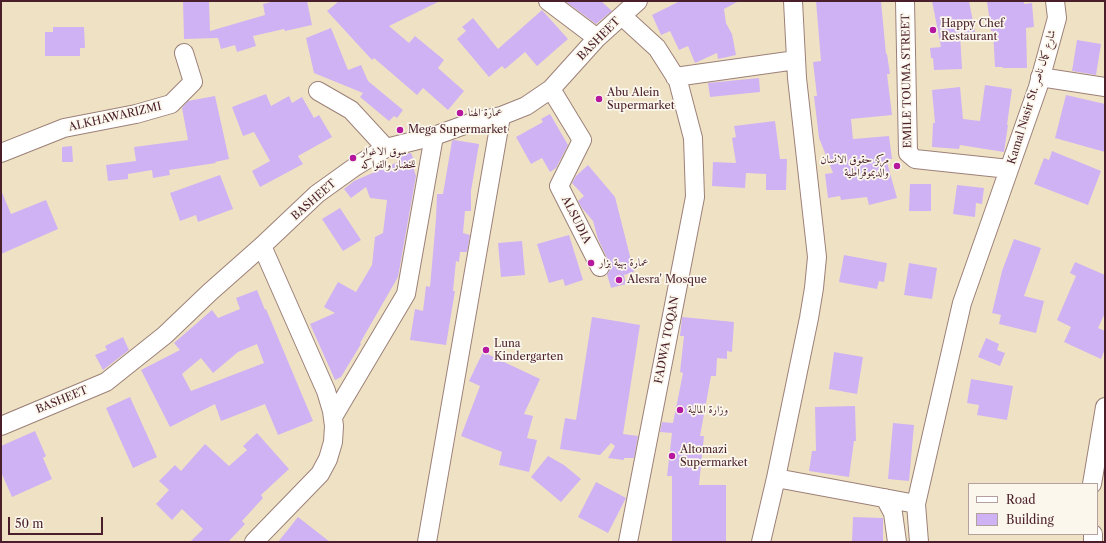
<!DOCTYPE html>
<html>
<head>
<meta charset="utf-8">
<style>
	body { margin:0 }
	#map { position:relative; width:1106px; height:543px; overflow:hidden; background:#efe2c4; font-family:"Libre Caslon Text",serif }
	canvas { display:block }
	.frame { position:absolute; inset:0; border:2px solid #4a1f2b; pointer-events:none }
	.legend { position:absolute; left:968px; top:483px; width:130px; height:52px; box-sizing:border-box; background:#fbf7ec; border:1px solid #b4a19f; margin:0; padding:5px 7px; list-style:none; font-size:12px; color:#4a1f2b }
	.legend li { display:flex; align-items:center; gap:8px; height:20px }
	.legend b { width:20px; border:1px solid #b4a19f }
	.scale { position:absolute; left:8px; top:517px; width:95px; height:18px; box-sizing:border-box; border:2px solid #4a1f2b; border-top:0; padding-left:5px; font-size:12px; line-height:14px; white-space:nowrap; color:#4a1f2b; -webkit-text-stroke:3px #fbf7ec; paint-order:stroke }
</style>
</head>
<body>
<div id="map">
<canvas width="1106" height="543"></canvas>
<div class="frame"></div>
<ul class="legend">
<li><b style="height:5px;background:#fff"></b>Road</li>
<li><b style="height:11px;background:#cfb2f3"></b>Building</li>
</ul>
<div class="scale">50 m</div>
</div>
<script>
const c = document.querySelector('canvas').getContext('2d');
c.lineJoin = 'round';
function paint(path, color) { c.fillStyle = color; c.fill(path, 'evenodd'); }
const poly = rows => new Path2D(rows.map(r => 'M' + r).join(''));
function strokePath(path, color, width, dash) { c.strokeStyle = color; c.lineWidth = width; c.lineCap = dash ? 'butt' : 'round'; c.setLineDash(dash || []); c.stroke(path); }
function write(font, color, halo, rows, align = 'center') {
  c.font = font + ' "Libre Caslon Text",Amiri,serif'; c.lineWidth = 3.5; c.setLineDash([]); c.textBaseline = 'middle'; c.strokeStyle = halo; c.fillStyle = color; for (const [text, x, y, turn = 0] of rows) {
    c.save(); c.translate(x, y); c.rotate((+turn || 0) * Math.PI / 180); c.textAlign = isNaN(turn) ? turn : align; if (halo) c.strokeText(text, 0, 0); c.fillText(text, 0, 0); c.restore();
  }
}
paint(poly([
	[183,1,209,1,210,31,265,15,263,4,275,1,307,1,312,25,285,31,284,29,253,36,256,46,237,52,235,45,221,49,218,38,184,39],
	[339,1,440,1,389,26,409,43,415,36,444,60,438,68,464,91,448,110,423,88,417,95,374,58,372,60,327,11],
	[565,1,601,1,612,11,596,24],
	[680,1,739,1,724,9,726,23,732,34,736,55,718,59,717,53,695,63,688,46,679,50,670,31,661,35,652,15],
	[816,1,881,1,886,54,887,54,890,74,887,74,892,115,851,119,853,139,889,136,892,159,886,159,897,198,869,205,867,197,841,200,840,196,828,198,825,174,833,173,819,138,814,96,817,96,813,62,821,61],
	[932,1,969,1,975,32,960,34,962,69,934,70,933,58,931,58,930,48,941,47],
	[987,1,1024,1,1024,4,1032,3,1034,27,1026,28,1027,68,1003,68,1002,67,995,67,993,31,991,31],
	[542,10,568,39,537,66,525,52,505,69,502,66,489,77,457,39,466,31,462,27,473,18,498,49],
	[53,27,84,27,85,48,80,48,80,56,45,56,45,32,53,32],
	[331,28,348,70,361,65,368,81,403,110,397,118,394,116,389,121,360,97,363,93,314,73,306,38],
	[1077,40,1101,44,1096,75,1072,71],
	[759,78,760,92,710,97,708,83],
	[985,85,1012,89,1007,125,1008,125,1004,152,960,145,959,149,932,147,933,123,935,123,932,90,960,87,963,119,980,121],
	[266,94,271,106,289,96,292,103,302,97,314,118,319,115,332,137,298,156,303,164,260,187,252,171,270,161,254,132,243,136,232,107],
	[1066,95,1105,104,1105,152,1055,138],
	[215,96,229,159,215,162,216,163,169,170,170,175,153,178,152,170,128,174,128,179,108,181,106,165,136,161,134,147,188,140,182,108,188,101],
	[550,114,568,145,556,168,550,172,542,158,531,164,516,137,543,122,541,119],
	[775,121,780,159,787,159,786,190,766,190,766,174,746,173,745,188,712,186,713,162,736,163,732,138,736,137,734,126],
	[454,140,479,144,471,191,471,211,465,211,463,233,470,235,467,252,460,252,459,262,456,261,453,291,455,291,446,345,410,340,415,309,423,311,426,286,430,287,436,219,437,194,443,194,452,141],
	[72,146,73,162,62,162,62,147],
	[1052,151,1101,171,1088,205,1034,184,1044,158,1049,160],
	[411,153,415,162,414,170,416,176,398,277,360,343,361,344,341,377,335,380,310,324,335,313,324,307,338,282,356,292,372,265,375,237,383,233,387,200,370,198,366,187,351,198,344,189,354,181,398,162,395,156],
	[588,165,615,197,634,272,624,275,626,284,611,288,607,274,609,272,610,268,609,262,598,239,593,221,582,208,578,201,584,196,572,183,576,176],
	[220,175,233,209,198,222,196,215,180,221,170,193],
	[910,184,931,184,931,211,909,211],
	[957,185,984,188,982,204,976,203,975,217,953,214],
	[1,190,11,214,46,200,58,229,1,254],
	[340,208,361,240,343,251,322,219],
	[569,235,583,280,565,286,563,279,549,283,537,244],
	[1014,239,1041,248,1024,296,1044,301,1036,333,999,324,1001,315,992,313,1002,271],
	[522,241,525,275,501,277,498,243],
	[844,255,887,263,884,282,879,281,877,289,839,282],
	[1075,262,1105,275,1105,313,1098,328,1105,331,1105,349,1101,359,1064,342,1071,327,1057,320,1076,276,1070,273],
	[909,263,937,268,932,299,904,295],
	[257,290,265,310,266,309,313,421,278,435,265,404,221,421,215,404,170,427,141,370,180,350,174,343,212,310,218,318,240,309,236,298],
	[257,344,264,363,191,391,182,374,201,358,213,373,238,352],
	[592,317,640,325,623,434,638,436,634,458,624,458,624,460,608,458,615,446,611,443,600,455,560,449,565,418,576,420],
	[682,317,734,322,732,352,727,351,727,359,717,358,716,376,711,376,700,436,704,436,699,485,726,485,726,542,672,542,672,476,667,476,672,433,660,432,662,422,673,423,683,373,680,372,684,336,680,336],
	[123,337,129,350,103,370,95,355,107,350,105,346],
	[986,338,999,344,997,350,1005,353,1000,366,978,357],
	[483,352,540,379,524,414,533,416,527,438,537,440,529,472,499,465,502,452,461,436,480,386,469,381],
	[834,352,863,357,857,394,829,389],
	[971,379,1013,386,1007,420,977,415,979,405,967,403],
	[130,397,157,457,133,468,106,408],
	[855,406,856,441,854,441,849,477,809,471,812,451,816,451,815,407],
	[893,423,914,425,909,481,888,479],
	[35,431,46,456,43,458,52,479,12,497,1,472,1,446],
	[257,433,289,469,261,495,263,498,242,521,245,524,228,542,190,542,203,529,182,509,172,520,156,504,169,490,159,481,175,465,181,471,205,444,229,466,247,450,243,446],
	[548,456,564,465,581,479,561,502,531,477],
	[596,482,626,498,608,533,578,517],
	[298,517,330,542,278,542],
	[853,517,883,518,883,542,852,542]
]), '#cfb2f3');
const minor = poly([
	[548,1,597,38],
	[905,1,908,153,915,159,1009,169],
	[622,16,657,48,678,81,693,138,695,197,628,542],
	[675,77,796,60],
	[1040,77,1105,87],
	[551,89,582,140,559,186,600,267],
	[318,91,351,110,386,148],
	[1,153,64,128,136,114,171,104,193,82,184,53],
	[333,417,406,294,434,136],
	[1,426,106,382,165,335,210,292,262,246,317,194,356,166,386,148,434,136,470,123,501,116,526,106,551,89,597,38,638,1],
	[776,478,916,504],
	[1092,484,1105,407],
	[885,498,893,513,897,542],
	[1093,534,1093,542],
	[254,542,320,474,328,459,333,442,334,426,332,411,326,391,262,246],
	[427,542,501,116],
	[761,542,776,478,809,318,814,288,817,257,797,78,793,1],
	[919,542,916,504,962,303,1038,87,1057,18,1055,1]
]);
strokePath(minor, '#9c8078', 20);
strokePath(minor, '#fff', 18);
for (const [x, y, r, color] of [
	[933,30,4,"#b5179e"],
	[599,99,4,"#b5179e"],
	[460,113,4,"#b5179e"],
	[400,130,4,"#b5179e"],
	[353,158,4,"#b5179e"],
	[897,166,4,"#b5179e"],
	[591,263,4,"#b5179e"],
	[619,280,4,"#b5179e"],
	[486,350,4,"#b5179e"],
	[680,410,4,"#b5179e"],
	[672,456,4,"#b5179e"]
]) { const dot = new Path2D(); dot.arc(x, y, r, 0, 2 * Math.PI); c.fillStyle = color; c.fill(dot); strokePath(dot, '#fbf7ec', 1.5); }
write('11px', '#4a1f2b', '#fbf7ec', [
	["Happy Chef",941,24],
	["Restaurant",941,37],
	["Abu Alein",607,93],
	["Supermarket",607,106],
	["عمارة الهنا",468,113],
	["Mega Supermarket",408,130],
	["سوق الاغوار",361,152],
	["للخضار والفواكه",361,165],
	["مركز حقوق الانسان",889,160,"right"],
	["والديموقراطية",889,173,"right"],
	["عمارة بهية بزار",599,263],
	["Alesra' Mosque",627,280],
	["Luna",494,344],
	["Kindergarten",494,357],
	["وزارة المالية",688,410],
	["Altomazi",680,450],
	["Supermarket",680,463]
], 'left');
write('11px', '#4a1f2b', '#fbf7ec', [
	["BASHEET",599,39,-45],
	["EMILE TOUMA STREET",907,81,-91],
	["Kamal Nasir St. شارع كمال ناصر",1032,97,-73],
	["ALKHAWARIZMI",115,117,-13],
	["BASHEET",314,200,-41],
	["ALSUDIA",576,220,63],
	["FADWA TOQAN",667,340,-79],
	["BASHEET",62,400,-22]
]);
</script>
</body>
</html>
